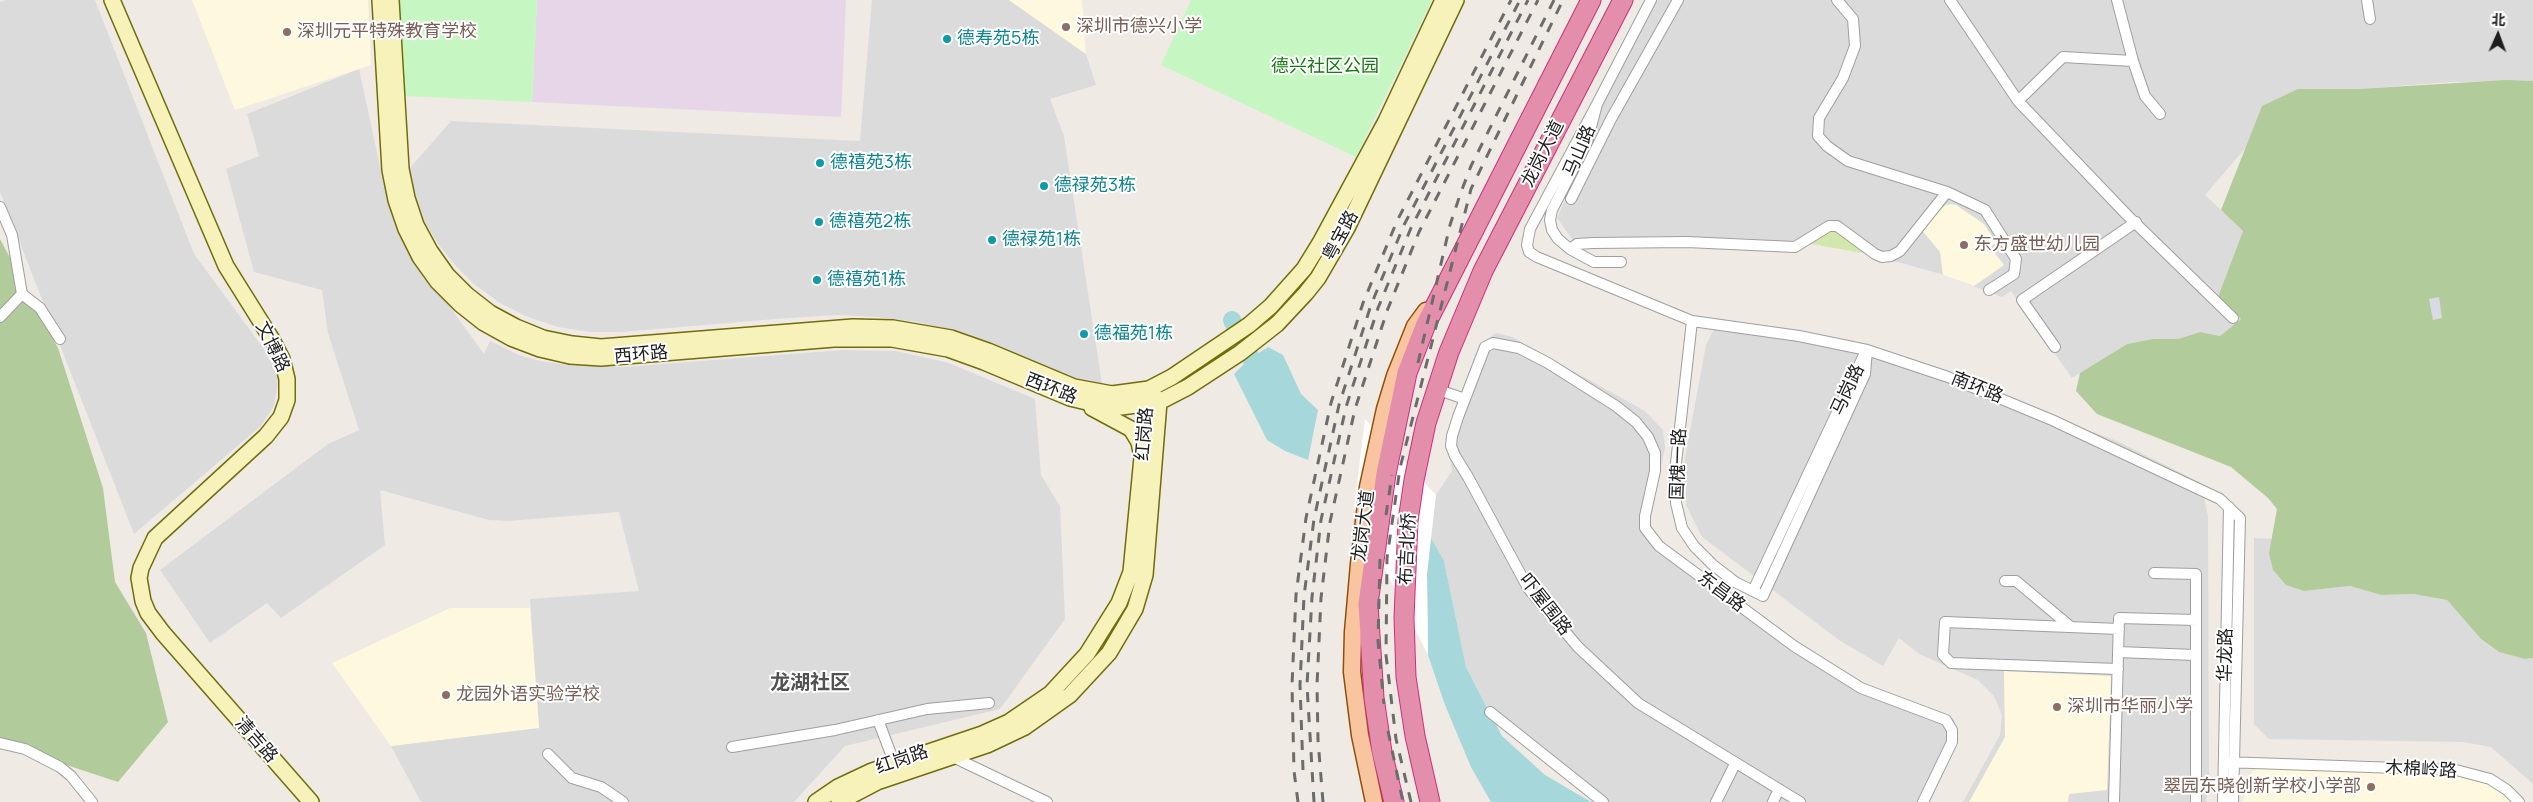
<!DOCTYPE html>
<html>
<head>
<meta charset="utf-8">
<style>
	body { margin:0 }
	#map { position:relative; width:2533px; height:802px; overflow:hidden; background:#efeae4; font-family:Manrope,"Noto Sans SC",sans-serif }
	canvas { display:block }
	.north { position:absolute; left:2473px; top:10px; width:50px; height:50px; -webkit-text-stroke:4px #fff; paint-order:stroke; rotate:2deg; font-size:14px; font-weight:700; line-height:20px; text-align:center; color:#1e1e1e }
	.north::after { content:''; display:block; margin:auto; width:18px; height:22px; background:#1e1e1e; clip-path:polygon(50% 0,100% 100%,50% 72%,0 100%) }
</style>
</head>
<body>
<div id="map">
<canvas width="2533" height="802"></canvas>
<div class="north">北</div>
</div>
<script>
const c = document.querySelector('canvas').getContext('2d');
c.lineJoin = 'round';
function paint(path, color) { c.fillStyle = color; c.fill(path, 'evenodd'); }
const poly = rows => new Path2D(rows.map(r => 'M' + r).join(''));
function strokePath(path, color, width, dash) { c.strokeStyle = color; c.lineWidth = width; c.lineCap = dash ? 'butt' : 'round'; c.setLineDash(dash || []); c.stroke(path); }
function write(font, color, halo, rows, align = 'center') {
  c.font = font + ' Manrope,"Noto Sans SC",sans-serif'; c.lineWidth = 4; c.setLineDash([]); c.textBaseline = 'middle'; c.strokeStyle = halo; c.fillStyle = color; for (const [text, x, y, turn = 0] of rows) {
    c.save(); c.translate(x, y); c.rotate((+turn || 0) * Math.PI / 180); c.textAlign = isNaN(turn) ? turn : align; if (halo) c.strokeText(text, 0, 0); c.fillText(text, 0, 0); c.restore();
  }
}
paint(poly([
	[6,0,95,0,194,254,264,349,275,370,278,382,274,406,261,426,134,534,0,192,0,2],
	[872,0,1009,0,1086,54,1096,85,1050,99,1064,136,1102,384,1077,379,956,331,917,322,877,317,837,315,775,319,622,332,590,332,558,327,528,317,500,303,474,284,455,265,438,244,424,220,415,195,409,169,451,121,860,141],
	[1658,0,2533,0,2533,81,2451,82,2358,89,2262,106,2248,145,2205,195,2243,231,2218,297,2241,319,2220,336,2200,332,2178,339,2153,339,2127,344,2072,378,2011,291,2002,297,1941,274,1868,254,1828,226,1812,244,1756,239,1652,236,1580,250,1557,218,1589,145,1599,107],
	[359,69,384,185,402,236,426,274,484,354,490,341,519,355,540,361,561,364,624,367,843,350,896,351,949,363,1035,399,1041,475,1060,506,1065,619,1000,709,845,746,794,802,421,802,391,746,539,727,530,599,639,591,619,512,509,521,489,520,380,490,385,545,281,618,267,603,210,643,160,570,328,444,359,430,328,333,322,290,254,272,226,169,259,156,247,114],
	[1714,329,1834,339,1992,394,2117,441,2201,483,2208,516,2209,783,2206,802,1963,802,2000,735,2002,715,1994,696,1978,680,1919,654,1899,638,1883,666,1839,640,1702,537,1686,505,1683,469,1706,345],
	[1496,333,1512,337,1645,411,1663,430,1665,448,1649,523,1651,532,1761,617,1863,684,1944,713,1954,719,1958,736,1948,760,1924,802,1605,802,1490,712,1466,667,1444,561,1430,536,1436,495,1452,471,1448,446,1479,350,1484,341],
	[2254,538,2272,539,2269,553,2304,591,2350,586,2381,595,2413,594,2447,600,2481,639,2499,652,2525,659,2533,658,2533,784,2491,747,2463,742,2269,739,2254,724]
]), '#dcdbdb');
paint(poly([
	[537,0,846,0,841,117,532,102]
]), '#e7d6e7');
paint(poly([
	[192,0,368,0,371,65,235,110],
	[1009,0,1082,0,1086,54],
	[1951,204,1956,205,1984,224,1996,243,1990,247,2004,265,1974,286,1943,275,1940,252,1920,228,1946,205],
	[450,608,530,608,539,728,391,746,332,663],
	[2004,671,2111,676,2107,790,2069,794,2068,802,1969,802,2005,737],
	[2262,767,2475,774,2521,802,2243,802,2246,780,2253,771]
]), '#fef9de');
paint(poly([
	[1828,226,1868,254,1812,244]
]), '#d2e7ac');
paint(poly([
	[2506,80,2533,81,2533,658,2525,659,2499,652,2481,639,2447,600,2413,594,2381,595,2350,586,2304,591,2286,585,2273,570,2269,553,2277,509,2268,498,2231,467,2097,414,2076,391,2080,373,2127,344,2153,339,2178,339,2200,332,2220,336,2241,319,2218,297,2243,231,2221,210,2262,106,2298,89,2358,89],
	[0,239,58,348,103,488,115,582,146,633,168,722,118,782,0,743]
]), '#b1cc9a');
paint(poly([
	[399,0,537,0,532,102,405,96],
	[1191,0,1432,0,1356,157,1161,65]
]), '#c6f7c3');
paint(poly([
	[2439,297,2442,318,2433,320,2429,299]
]), '#d9dae4');
paint(poly([
	[1268,347,1283,355,1301,394,1318,410,1308,460,1285,451,1267,440,1234,374,1247,361],
	[1430,536,1444,561,1466,667,1502,736,1545,775,1591,802,1491,802,1471,767,1445,705,1428,655,1427,574]
]), '#a6d7db');
paint(poly([
	[1365,419,1436,495,1427,574,1428,655,1354,508]
]), '#fff');
strokePath(poly([
	[1232,320,1261,378]
]), '#a6d7db', 18);
const street = poly([
	[1837,0,1853,19,1855,46,1843,78,1819,118,1818,136,1827,146,1848,161,1947,192,1985,210,2016,259,2014,274,1989,290],
	[1950,0,2018,101,2127,215,2233,318],
	[2117,0,2133,61,2145,96,2160,114],
	[2367,0,2370,19],
	[2018,101,2063,57,2133,61],
	[1597,104,1530,229,1527,245,1529,252,1537,257,1692,321,1799,336,1867,350,1948,377,2052,420,2220,499,2240,518,2233,802],
	[1571,199,1611,119,1678,0],
	[0,207,12,235,22,294,40,308,60,339],
	[1570,249,1577,244,1593,243,1687,242,1795,247,1829,226,1837,226,1875,254,1882,257,1891,256,1900,251,1947,192],
	[1621,262,1594,262,1570,249,1558,239,1552,230,1550,220,1552,210,1587,142,1597,104,1651,0],
	[0,317,22,294],
	[1692,321,1675,472,1676,503,1682,528,1694,546,1713,565,1735,582,1763,596,1865,374,1867,350],
	[2055,347,2022,300,2136,222],
	[1436,389,1465,399],
	[2154,573,2196,574,2196,802],
	[2005,581,2016,581,2071,627],
	[1753,591,1864,355],
	[2118,652,2195,655],
	[2118,669,1951,663,1943,655,1945,622,2119,629],
	[1490,712,1603,802],
	[878,720,894,762],
	[0,743,25,749,60,767,71,776,92,802],
	[732,747,835,730,927,709,989,703],
	[548,754,572,778,601,787,623,802],
	[953,757,1047,802],
	[2224,762,2456,770,2490,779,2507,790,2519,802],
	[1716,802,1735,764],
	[1773,802,1779,789],
	[1800,802,1638,703,1578,647,1528,588,1468,477,1455,456,1451,446,1452,436,1458,417,1485,347,1493,343,1519,348,1548,363,1616,406,1636,422,1648,437,1655,453,1655,471,1645,516,1645,528,1659,546,1794,646,1861,688,1946,720,1952,730,1952,742,1923,802],
	[2114,802,2119,618,2196,620],
	[2223,802,2229,507]
]);
const secondary = poly([
	[112,0,226,266,271,338,282,359,287,379,287,400,281,417,266,436,155,538,141,568,139,578,143,601,148,613,163,633,311,802],
	[380,0,390,170,396,200,406,229,420,257,438,282,460,304,484,323,511,338,540,349,570,356,601,358,834,339,892,339,948,349,984,362,1070,398,1095,404,1121,407,1159,402,1188,387,1240,353,1277,324,1306,293,1318,278,1347,228,1456,0],
	[391,0,401,169,407,198,416,225,430,251,447,275,467,295,490,313,516,327,543,338,572,344,601,347,853,327,893,328,951,338,988,351,1074,387,1112,394,1149,389,1172,377,1249,325,1271,306,1304,269,1320,243,1386,121,1443,0],
	[1092,408,1131,429,1139,442,1141,452],
	[816,802,838,787,872,771,982,734,1009,722,1050,694,1087,654,1119,603,1131,572,1148,395],
	[839,802,877,782,987,745,1025,727,1070,695,1109,653,1135,609,1145,575,1159,402,1153,394]
]);
const primary = poly([
	[1374,802,1360,735,1352,672,1353,632,1359,564,1368,487,1385,409,1395,376,1415,326,1426,311]
]);
const highway = poly([
	[1394,802,1382,752,1374,698,1368,604,1386,474,1407,373,1426,324,1591,0],
	[1430,802,1415,736,1406,677,1404,618,1408,521,1414,480,1426,423,1449,352,1483,271,1623,0]
]);
strokePath(street, '#9f9f9f', 12);
strokePath(secondary, '#716d09', 18);
strokePath(primary, '#924f06', 19);
strokePath(highway, '#d32b7e', 21);
strokePath(street, '#fff', 10);
strokePath(secondary, '#f7f1ba', 15);
strokePath(primary, '#f8c5a0', 16);
strokePath(highway, '#e38fab', 19);
strokePath(poly([
	[1418,363,1450,225,1461,192,1471,166,1554,0],
	[1386,515,1392,475],
	[1380,559,1378,641,1384,704],
	[1388,731,1403,802],
	[1303,770,1300,685,1304,596,1314,519,1339,405,1371,305,1404,225,1520,0],
	[1298,802,1294,771,1292,685,1296,595,1306,518,1331,403,1363,303,1397,221,1511,0],
	[1314,802,1307,685,1312,597,1321,520,1346,407,1378,308,1411,228,1528,0],
	[1323,802,1318,740,1317,685,1321,598,1330,522,1355,409,1387,311,1419,232,1538,0],
	[1411,802,1396,739,1386,655,1387,558,1400,468,1471,189,1563,0]
]), '#6c6c6c', 3, [10, 10]);
for (const [x, y, r, color] of [
	[1066,27,5,"#8d6e63"],
	[287,32,5,"#8d6e63"],
	[947,39,5,"#0f9aa8"],
	[820,163,5,"#0f9aa8"],
	[1044,186,5,"#0f9aa8"],
	[819,222,5,"#0f9aa8"],
	[992,240,5,"#0f9aa8"],
	[1964,245,5,"#8d6e63"],
	[817,280,5,"#0f9aa8"],
	[1084,334,5,"#0f9aa8"],
	[446,695,5,"#8d6e63"],
	[2057,707,5,"#8d6e63"],
	[2371,787,5,"#8d6e63"]
]) { const dot = new Path2D(); dot.arc(x, y, r, 0, 2 * Math.PI); c.fillStyle = color; c.fill(dot); strokePath(dot, '#fff', 2); }
write('18px', '#785e54', '#fff', [
	["深圳市德兴小学",1076,27],
	["深圳元平特殊教育学校",297,32],
	["东方盛世幼儿园",1974,245],
	["龙园外语实验学校",456,695],
	["深圳市华丽小学",2067,707],
	["翠园东晓创新学校小学部",2361,787,"right"]
], 'left');
write('18px', '#0d838f', '#fff', [
	["德寿苑5栋",957,39],
	["德禧苑3栋",830,163],
	["德禄苑3栋",1054,186],
	["德禧苑2栋",829,222],
	["德禄苑1栋",1002,240],
	["德禧苑1栋",827,280],
	["德福苑1栋",1094,334]
], 'left');
write('18px', '#167810', '#fff', [
	["德兴社区公园",1325,67]
]);
write('18px', '#1e1e1e', '#fff', [
	["马山路",1580,151,-67],
	["龙岗大道",1543,154,-63],
	["粤宝路",1341,236,-62],
	["文博路",272,347,64],
	["西环路",641,355,-5],
	["南环路",1977,388,22],
	["西环路",1051,389,21],
	["马岗路",1848,390,-65],
	["红岗路",1145,434,-85],
	["国槐一路",1679,464,-88],
	["龙岗大道",1364,526,-83],
	["布吉北桥",1408,549,-87],
	["东昌路",1721,592,37],
	["吓屋围路",1545,605,52],
	["华龙路",2226,655,-89],
	["清吉路",256,740,49],
	["红岗路",902,760,-19],
	["木棉岭路",2421,770,3]
]);
write('bold 20px', '#515151', '#fff', [
	["龙湖社区",810,683]
]);
</script>
</body>
</html>
